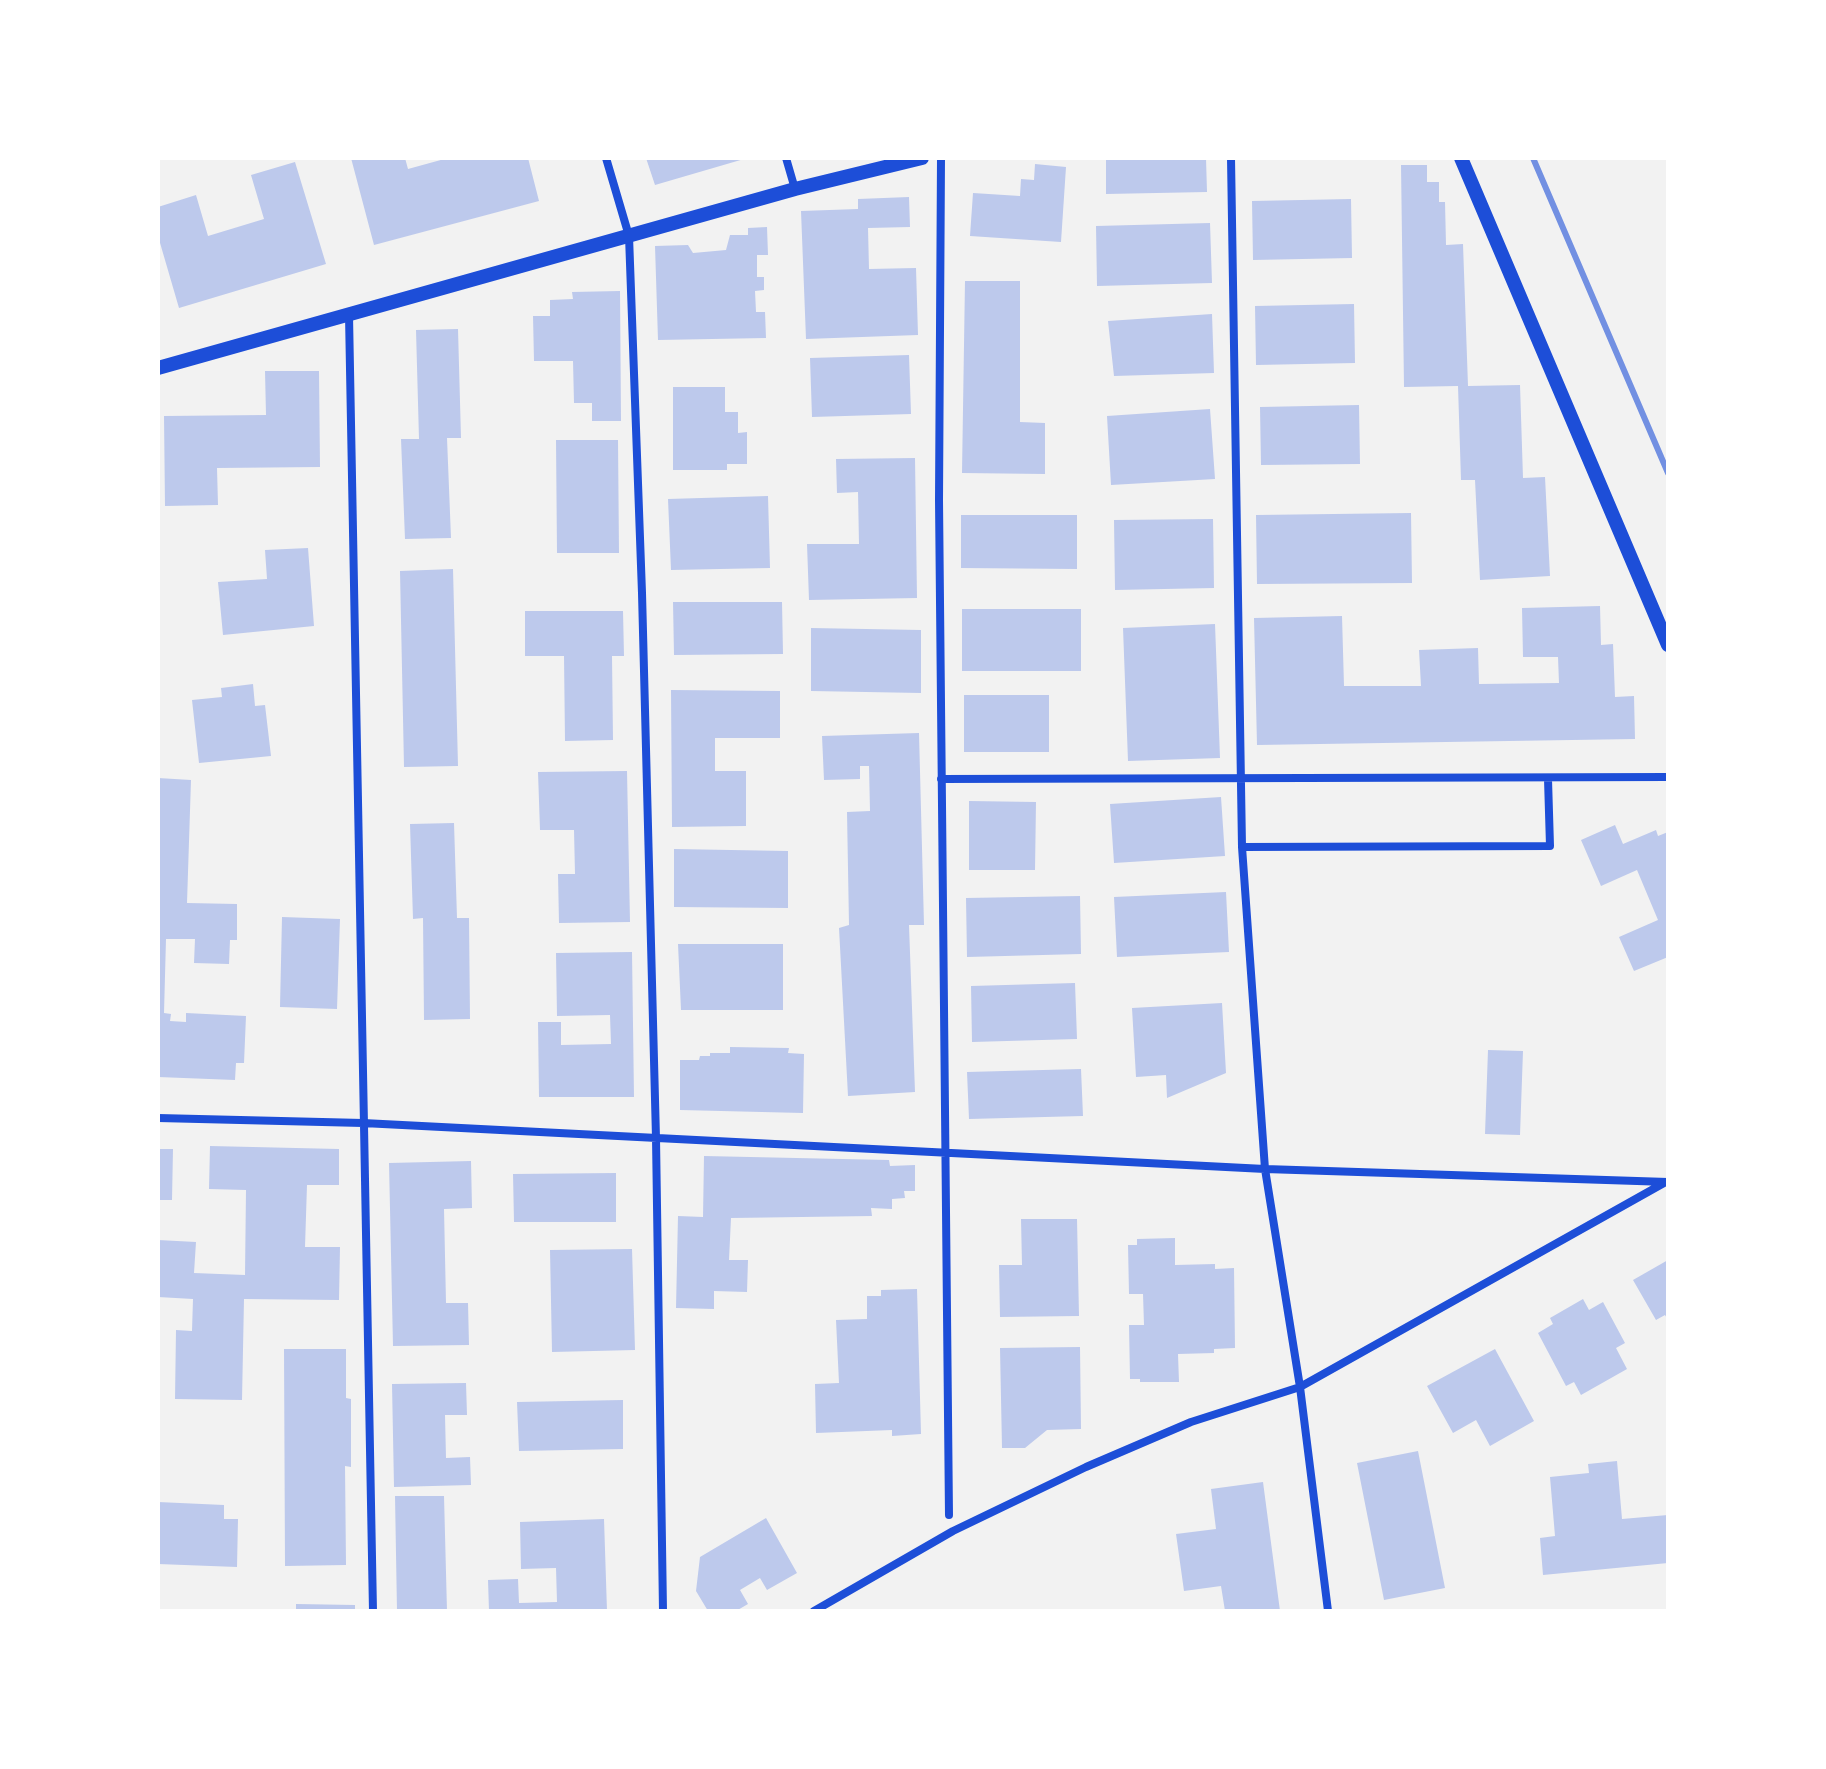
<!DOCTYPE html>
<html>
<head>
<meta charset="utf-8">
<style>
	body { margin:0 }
	#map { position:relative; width:1826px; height:1769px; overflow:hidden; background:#f2f2f2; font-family:"Open Sans",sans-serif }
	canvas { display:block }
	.frame { position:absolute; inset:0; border:160px solid #fff; pointer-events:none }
</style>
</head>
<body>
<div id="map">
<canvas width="1826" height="1769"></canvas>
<div class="frame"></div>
</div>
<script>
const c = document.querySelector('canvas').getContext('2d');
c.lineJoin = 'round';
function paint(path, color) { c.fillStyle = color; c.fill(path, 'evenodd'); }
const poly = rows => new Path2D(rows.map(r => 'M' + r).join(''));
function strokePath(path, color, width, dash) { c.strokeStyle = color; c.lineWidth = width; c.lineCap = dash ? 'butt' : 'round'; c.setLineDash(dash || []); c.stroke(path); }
paint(poly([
	[351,158,405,158,408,169,448,158,528,158,539,201,374,245],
	[646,158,744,158,744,159,655,185],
	[1106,158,1206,158,1207,192,1106,194],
	[295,162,326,264,179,308,158,236,158,207,196,195,208,236,264,219,251,175],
	[1035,164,1066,167,1061,242,970,236,973,193,1020,196,1021,179,1034,180],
	[1401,165,1427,165,1427,182,1439,182,1439,202,1445,202,1446,245,1463,244,1468,386,1520,385,1523,478,1545,477,1550,576,1480,580,1475,480,1461,480,1458,386,1404,387],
	[909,197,910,227,868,228,869,269,916,268,918,335,806,339,801,211,858,209,858,199],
	[1351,199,1352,258,1253,260,1252,201],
	[1210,223,1212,283,1097,286,1096,226],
	[767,227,768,255,757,255,757,277,764,277,764,290,755,291,756,312,765,312,766,338,658,340,655,246,688,245,693,253,726,250,730,235,748,235,748,228],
	[965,281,1020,281,1020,422,1045,423,1045,474,962,473],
	[620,291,621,421,592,421,592,403,574,403,573,361,534,361,533,316,550,316,550,300,573,299,572,292],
	[1354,304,1355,363,1256,365,1255,306],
	[1212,314,1214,373,1114,376,1108,321],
	[458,329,461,438,447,438,451,538,405,539,401,439,419,439,416,330],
	[909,355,911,414,812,417,810,358],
	[265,371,319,371,320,467,217,468,218,505,165,506,164,416,266,415],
	[673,387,725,387,725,412,738,412,738,433,747,432,747,464,727,464,727,470,673,470],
	[1359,405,1360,464,1261,465,1260,407],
	[1210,409,1215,479,1111,485,1107,416],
	[556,440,618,440,619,553,557,553],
	[915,458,917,598,809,600,807,544,859,544,858,492,837,493,836,459],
	[768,496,770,568,671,570,668,499],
	[1411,513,1412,583,1257,584,1256,515],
	[961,515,1077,515,1077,569,961,568],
	[1213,519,1214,588,1115,590,1114,520],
	[308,548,314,626,223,635,218,582,267,579,265,550],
	[453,569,458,766,404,767,400,571],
	[673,602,782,602,783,654,674,655],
	[1600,606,1601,645,1613,644,1615,697,1634,696,1635,739,1257,745,1254,618,1342,616,1344,686,1421,686,1419,650,1478,648,1479,684,1559,683,1558,657,1523,657,1522,608],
	[962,609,1081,609,1081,671,962,671],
	[525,611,623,611,624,656,612,656,613,740,565,741,564,656,525,656],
	[1215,624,1220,758,1128,761,1123,628],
	[811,628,921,630,921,693,811,691],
	[253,684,255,706,265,705,271,756,199,763,192,700,222,697,221,688],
	[671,690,780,691,780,738,715,738,715,771,746,771,746,826,672,827],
	[964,695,1049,695,1049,752,964,752],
	[919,733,924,925,909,925,915,1092,848,1096,839,928,849,925,847,812,870,811,869,766,860,766,860,779,824,780,822,736],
	[627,771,630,922,559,923,558,874,575,874,574,830,540,830,538,772],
	[158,778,191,780,187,903,237,904,237,940,230,940,229,964,194,963,195,939,166,939,164,1013,171,1014,170,1021,186,1022,186,1013,246,1016,244,1063,236,1063,235,1080,158,1077],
	[1221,797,1225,856,1114,863,1110,804],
	[969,801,1036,802,1035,870,969,870],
	[454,823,457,918,469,918,470,1019,424,1020,423,918,413,919,410,824],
	[1615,825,1623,844,1656,830,1658,836,1668,832,1668,957,1634,971,1619,937,1658,920,1637,870,1601,886,1581,840],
	[674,849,788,851,788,908,674,907],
	[1226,892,1229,952,1117,957,1114,897],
	[1080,896,1081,954,967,957,966,898],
	[282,917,340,919,337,1009,280,1007],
	[678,944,783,944,783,1010,681,1010],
	[632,952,634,1097,539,1097,538,1022,561,1022,561,1045,611,1044,610,1015,557,1016,556,953],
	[1075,983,1077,1039,972,1042,971,986],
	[1222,1003,1226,1073,1167,1098,1166,1075,1136,1077,1132,1008],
	[730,1047,789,1048,788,1053,804,1054,803,1113,680,1110,680,1060,699,1060,700,1056,710,1056,710,1053,730,1053],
	[1488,1050,1523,1051,1520,1135,1485,1134],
	[1081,1069,1083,1116,969,1119,967,1072],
	[210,1146,339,1149,339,1185,307,1185,305,1247,340,1247,339,1300,244,1299,242,1400,175,1399,176,1330,192,1331,193,1299,158,1297,158,1240,196,1242,194,1273,245,1275,246,1190,209,1189],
	[158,1149,173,1149,172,1200,158,1200],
	[704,1156,889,1160,890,1166,915,1165,915,1191,904,1191,905,1198,892,1199,892,1209,871,1208,872,1216,731,1218,729,1260,748,1260,747,1292,714,1291,714,1309,676,1308,678,1216,703,1217],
	[471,1161,472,1208,444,1209,446,1303,468,1303,469,1345,393,1346,389,1163],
	[616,1173,616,1222,514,1222,513,1174],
	[1021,1219,1077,1219,1079,1316,1000,1317,999,1265,1022,1265],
	[1175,1238,1175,1265,1215,1264,1215,1269,1234,1268,1235,1348,1214,1349,1214,1353,1178,1354,1179,1382,1140,1382,1140,1379,1130,1379,1129,1325,1144,1325,1143,1294,1129,1294,1128,1245,1137,1245,1137,1239],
	[632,1249,635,1350,552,1352,550,1250],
	[1668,1260,1668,1320,1665,1315,1656,1320,1633,1280],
	[917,1289,921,1434,892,1436,892,1430,816,1433,815,1384,839,1383,836,1320,867,1319,867,1296,881,1296,881,1290],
	[1583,1299,1589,1310,1603,1302,1625,1343,1616,1348,1627,1369,1581,1395,1574,1382,1566,1386,1538,1333,1553,1324,1550,1318],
	[1080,1347,1081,1429,1047,1430,1025,1448,1002,1448,1000,1348],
	[284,1349,346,1349,346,1398,351,1399,351,1467,345,1466,346,1565,285,1566],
	[1495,1349,1534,1421,1490,1446,1476,1420,1453,1433,1427,1386],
	[466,1383,467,1415,445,1415,446,1458,470,1457,471,1485,394,1487,392,1384],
	[623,1400,623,1449,519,1451,517,1402],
	[1418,1451,1445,1588,1384,1600,1357,1463],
	[1617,1461,1622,1519,1668,1515,1668,1563,1543,1575,1540,1538,1555,1536,1550,1477,1589,1473,1588,1464],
	[1263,1482,1280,1611,1225,1611,1221,1586,1184,1591,1176,1534,1216,1529,1211,1489],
	[395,1496,444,1496,447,1611,397,1611],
	[158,1502,224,1505,224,1519,238,1519,237,1567,158,1564],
	[766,1518,797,1573,767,1590,760,1578,740,1590,748,1604,736,1611,708,1611,696,1591,700,1557],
	[604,1519,607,1611,489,1611,488,1580,518,1579,519,1603,557,1602,556,1568,521,1569,520,1522],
	[296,1604,355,1605,355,1611,296,1611]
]), '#bdc9ec');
strokePath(poly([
	[606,158,629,236,642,593,656,1138,663,1611],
	[786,158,795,189],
	[941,158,939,500,949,1515],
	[1231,158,1242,847,1265,1169,1300,1387,1328,1611],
	[349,315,373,1611],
	[941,779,1668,777],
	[1242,847,1550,846,1548,779],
	[158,1118,363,1123,1265,1169,1668,1182],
	[814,1611,953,1531,1086,1467,1191,1422,1300,1387,1664,1183]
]), '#1d4ed8', 8);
strokePath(poly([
	[1461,158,1668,645],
	[158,368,795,189,922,158]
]), '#1d4ed8', 14);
strokePath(poly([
	[1533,158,1668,473]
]), '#7290e2', 6);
</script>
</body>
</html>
